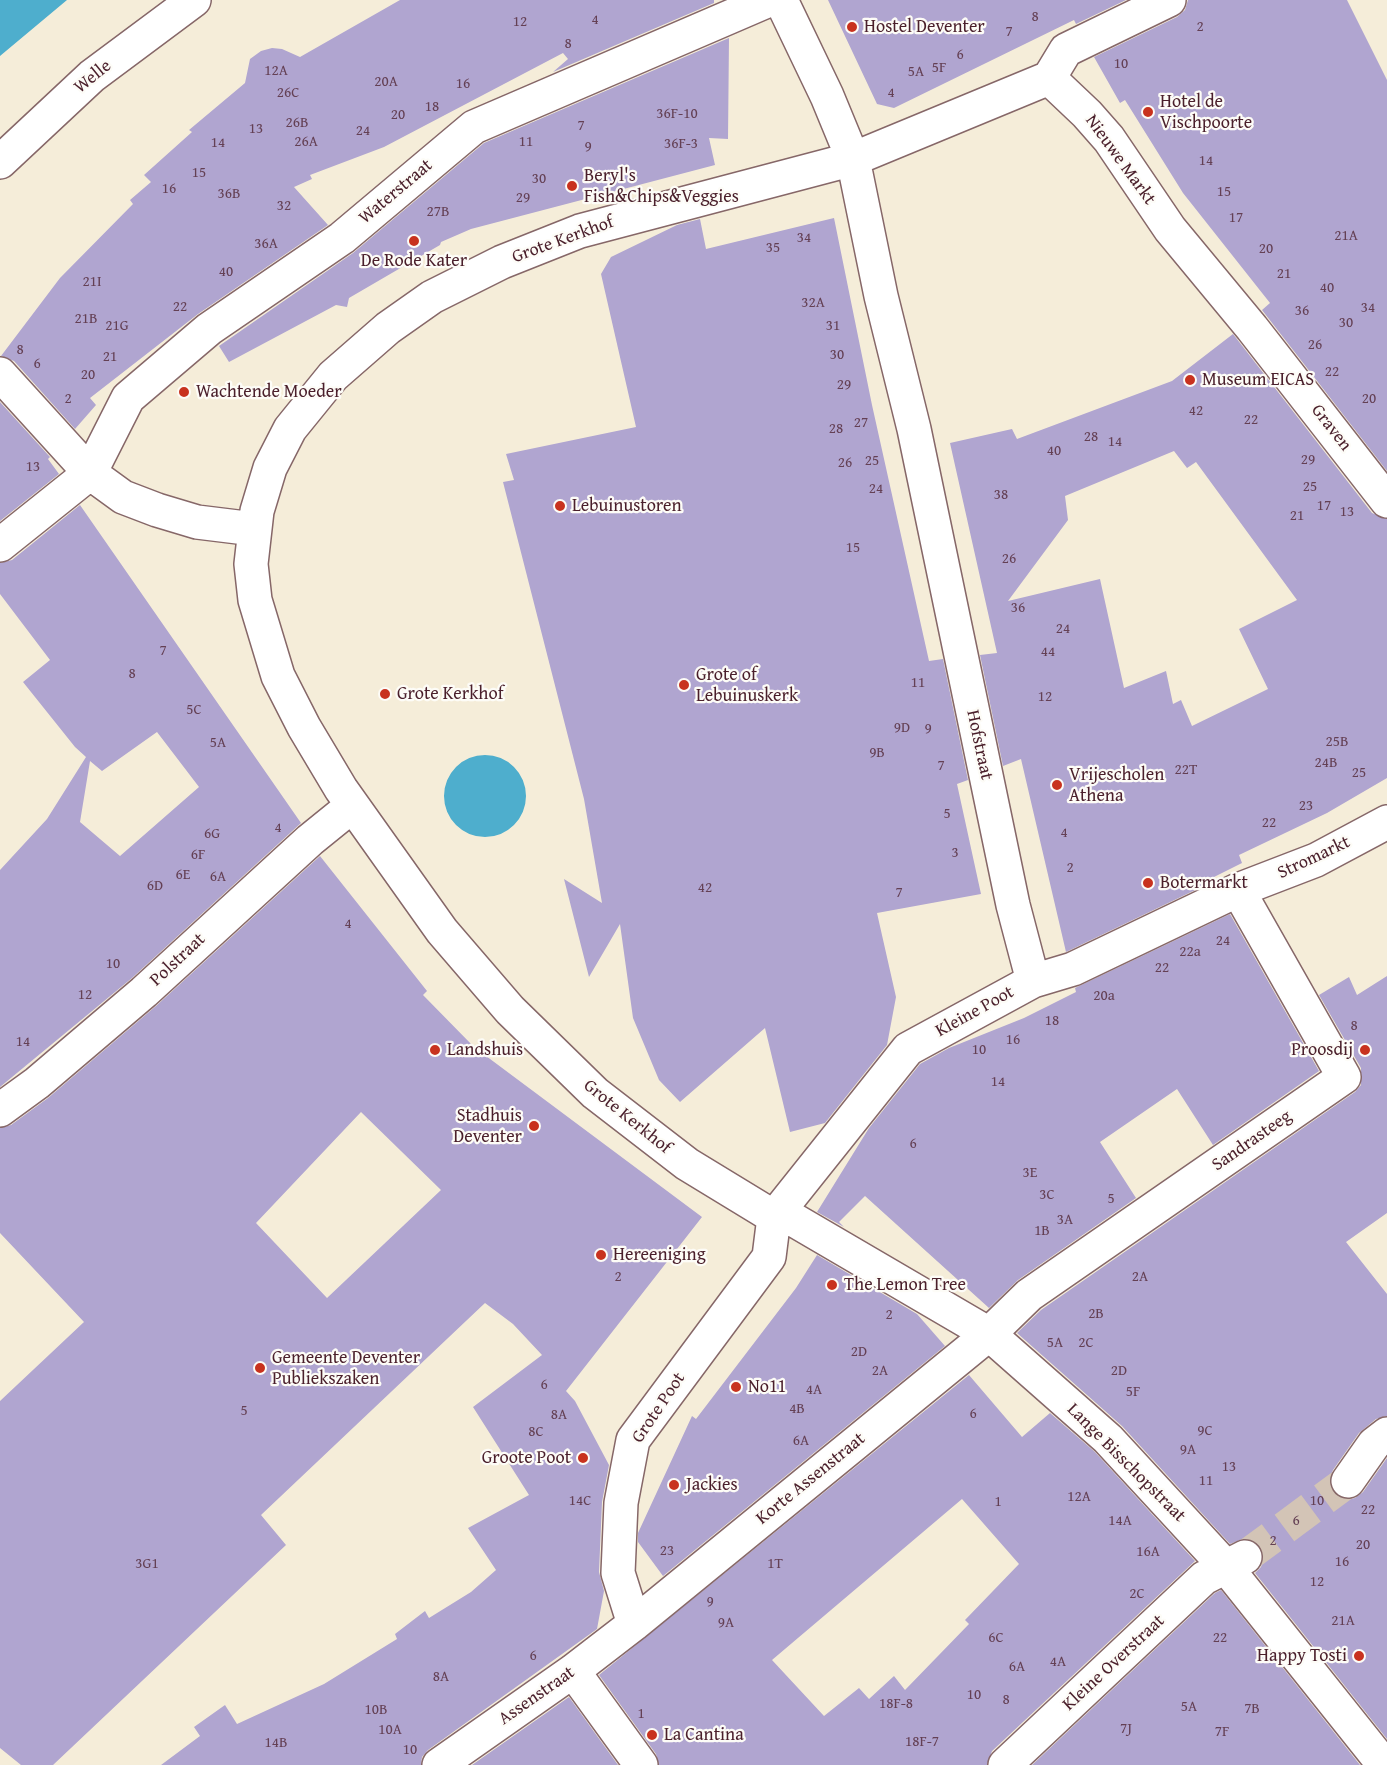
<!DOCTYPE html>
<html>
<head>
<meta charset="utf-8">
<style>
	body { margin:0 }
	canvas { display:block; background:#f5edd9 }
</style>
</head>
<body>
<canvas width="1387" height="1765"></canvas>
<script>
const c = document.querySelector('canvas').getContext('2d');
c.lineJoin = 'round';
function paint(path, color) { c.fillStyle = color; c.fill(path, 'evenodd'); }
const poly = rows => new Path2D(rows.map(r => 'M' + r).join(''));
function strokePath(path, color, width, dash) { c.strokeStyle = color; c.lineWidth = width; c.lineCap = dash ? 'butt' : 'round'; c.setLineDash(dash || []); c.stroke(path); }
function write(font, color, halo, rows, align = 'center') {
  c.font = font + ' "Gentium Book Plus",serif'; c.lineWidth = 4.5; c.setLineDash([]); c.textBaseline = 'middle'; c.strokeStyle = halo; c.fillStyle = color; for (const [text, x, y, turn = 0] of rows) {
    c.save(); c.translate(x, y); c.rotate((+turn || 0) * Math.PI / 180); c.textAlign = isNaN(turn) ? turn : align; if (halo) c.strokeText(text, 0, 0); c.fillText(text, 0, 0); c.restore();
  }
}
paint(poly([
	[0,0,67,0,0,56],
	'444 796a41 41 0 1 1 82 0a41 41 0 1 1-82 0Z'
]), '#4eaecd');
paint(poly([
	[400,0,714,0,714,3,553,72,568,59,563,53,384,147,310,175,312,179,294,187,328,225,198,314,90,398,96,405,75,429,14,361,1,356,60,278,133,204,130,200,151,182,144,175,192,132,189,130,245,83,250,59,261,51,272,48,282,49,300,57],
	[828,0,1126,0,1076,24,1074,20,894,108,877,104],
	[1188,0,1347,0,1387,80,1387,471,1262,310,1270,303,1183,193,1125,100,1120,103,1094,57,1177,17,1185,10],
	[729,38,728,139,709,138,715,165,471,229,441,242,440,245,349,298,347,307,336,305,229,362,219,346,353,253,484,143],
	[834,218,872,405,929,661,943,659,968,780,957,784,981,894,877,913,896,997,887,1045,825,1123,790,1132,765,1028,680,1102,659,1080,633,1018,620,924,589,977,564,879,602,903,584,799,503,482,514,480,506,454,636,427,601,274,611,257,677,225,700,219,706,249],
	[1233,334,1372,513,1387,519,1387,778,1327,813,1239,855,1242,863,1212,878,1214,881,1066,952,1021,759,1003,766,980,655,997,653,950,443,1012,429,1017,439,1172,381],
	[1174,451,1187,468,1196,462,1297,600,1239,629,1268,689,1192,726,1181,700,1173,704,1166,671,1124,688,1100,579,1008,601,1068,520,1065,496],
	[0,402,50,457,48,459,59,474,0,521],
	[80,505,301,823,132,978,0,1087,0,870,47,819,86,757,75,747,23,682,50,660,0,594,0,563,12,560],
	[157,732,199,787,120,856,80,822,90,761,102,771],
	[320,856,427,991,423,995,474,1047,702,1217,566,1391,575,1401,609,1465,602,1502,599,1572,604,1591,597,1629,428,1750,422,1757,421,1765,161,1765,200,1736,194,1727,225,1705,237,1724,324,1684,397,1639,395,1634,425,1611,429,1618,471,1592,496,1570,468,1528,529,1495,473,1407,542,1355,513,1324,485,1303,261,1515,286,1545,53,1765,21,1765,0,1748,0,1401,84,1322,0,1233,0,1128,11,1125,48,1098,156,1006],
	[361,1112,441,1190,327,1298,256,1223],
	[1230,914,1319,1071,1213,1145,1177,1089,1100,1142,1136,1198,1018,1280,989,1308,865,1196,839,1222,844,1227,817,1212,869,1128,920,1064,949,1048,1024,1018,1076,992,1075,988],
	[1387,976,1387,1213,1346,1242,1387,1294,1387,1416,1376,1419,1359,1433,1333,1470,1329,1480,1331,1488,1337,1496,1346,1500,1355,1498,1363,1492,1387,1458,1387,1739,1255,1573,1261,1567,1264,1557,1262,1549,1256,1542,1245,1538,1230,1544,1122,1426,1017,1333,1041,1310,1355,1092,1361,1085,1361,1068,1319,995,1349,977,1357,995],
	[817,1255,917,1314,945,1346,663,1576,638,1542,638,1533,692,1416,696,1419,796,1288],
	[969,1375,1022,1437,1050,1413,1095,1452,1195,1561,992,1751,987,1765,659,1765,656,1754,599,1675],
	[962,1499,1019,1564,965,1620,969,1624,905,1690,894,1676,869,1699,859,1688,824,1716,772,1660],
	[1221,1590,1360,1765,1032,1765,1215,1593],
	[569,1697,618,1765,472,1765]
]), '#b0a5d0');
strokePath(poly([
	[1245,1557,1348,1481]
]), '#d3c4b6', 33, [33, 16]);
const street = poly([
	[781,0,827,96,853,159,881,296,914,429,1013,905,1033,981],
	[1049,78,853,159,580,231,502,262,432,297,388,328,333,376,290,429,270,468,257,511,251,564,255,600,278,676,304,727,341,789,442,931,510,1010,595,1093,687,1164,774,1217,794,1220,989,1334,1108,1439,1226,1567,1384,1765],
	[1049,78,1087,114,1109,139,1170,229,1252,328,1387,501],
	[1049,78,1066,50,1169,0],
	[0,374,90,473,123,497,157,510,197,522,254,529],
	[0,545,90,473,128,398,209,329,342,238,474,127,769,0],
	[0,1110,37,1083,144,992,310,840,352,806],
	[774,1217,908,1049,1033,981,1073,969,1238,890,1316,860,1387,822],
	[1348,1481,1374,1444,1387,1434],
	[634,1624,618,1573,621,1503,633,1440,769,1257,774,1217],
	[573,1671,641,1765],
	[439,1765,573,1671,634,1624,989,1334,1029,1295,1344,1077,1238,890],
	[1005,1765,1204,1578,1245,1557]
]);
const secondary = poly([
	[0,162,92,76,194,0]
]);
strokePath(street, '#866768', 36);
strokePath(secondary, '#866768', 36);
strokePath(street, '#fff', 33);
strokePath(secondary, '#fff', 33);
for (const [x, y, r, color] of [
	[852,27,6,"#c8321e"],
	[1148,112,6,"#c8321e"],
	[572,186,6,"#c8321e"],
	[414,241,6,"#c8321e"],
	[1190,380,6,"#c8321e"],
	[184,392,6,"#c8321e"],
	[560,506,6,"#c8321e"],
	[684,685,6,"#c8321e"],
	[385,694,6,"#c8321e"],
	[1057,785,6,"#c8321e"],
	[1148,883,6,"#c8321e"],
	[435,1050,6,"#c8321e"],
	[1365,1050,6,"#c8321e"],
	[534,1126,6,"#c8321e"],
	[601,1255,6,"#c8321e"],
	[832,1285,6,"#c8321e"],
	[260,1368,6,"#c8321e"],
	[736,1387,6,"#c8321e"],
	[583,1458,6,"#c8321e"],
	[674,1485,6,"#c8321e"],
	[1359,1656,6,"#c8321e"],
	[652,1735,6,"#c8321e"]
]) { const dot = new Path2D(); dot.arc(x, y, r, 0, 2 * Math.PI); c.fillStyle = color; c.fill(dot); strokePath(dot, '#fdfcf7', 2); }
write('15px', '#644054', null, [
	["8",1035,17],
	["4",595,20],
	["12",520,22],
	["2",1200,27],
	["7",1009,32],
	["8",568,44],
	["6",960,55],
	["10",1121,64],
	["5F",939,68],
	["12A",276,71],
	["5A",916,72],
	["20A",386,82],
	["16",463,84],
	["26C",288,93],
	["4",891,93],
	["18",432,107],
	["36F-10",677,114],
	["20",398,115],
	["26B",297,123],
	["7",581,126],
	["13",256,129],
	["24",363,131],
	["26A",306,142],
	["11",526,142],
	["14",218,143],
	["36F-3",681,144],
	["9",588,147],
	["14",1206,161],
	["15",199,173],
	["30",539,179],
	["16",169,189],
	["15",1224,192],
	["36B",229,194],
	["29",523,198],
	["32",284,206],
	["27B",438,212],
	["17",1236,218],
	["21A",1346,236],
	["34",804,238],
	["36A",266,244],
	["35",773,248],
	["20",1266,249],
	["40",226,272],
	["21",1284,274],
	["21I",92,282],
	["40",1327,288],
	["32A",813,303],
	["22",180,307],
	["34",1368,308],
	["36",1302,311],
	["21B",86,319],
	["30",1346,323],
	["21G",117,326],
	["31",833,326],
	["26",1315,345],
	["8",20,350],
	["30",837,355],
	["21",110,357],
	["6",37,364],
	["22",1332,372],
	["20",88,375],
	["29",844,385],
	["2",68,399],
	["20",1369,399],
	["42",1196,411],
	["22",1251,420],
	["27",861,423],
	["28",836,429],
	["28",1091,437],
	["14",1115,442],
	["40",1054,451],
	["29",1308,460],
	["25",872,461],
	["26",845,463],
	["13",33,467],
	["25",1310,487],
	["24",876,489],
	["38",1001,495],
	["17",1324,506],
	["13",1347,512],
	["21",1297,516],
	["15",853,548],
	["26",1009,559],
	["36",1018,608],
	["24",1063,629],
	["7",163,651],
	["44",1048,652],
	["8",132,674],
	["11",918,683],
	["12",1045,697],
	["5C",194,710],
	["9D",902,728],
	["9",928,729],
	["25B",1337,742],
	["5A",218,743],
	["9B",877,753],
	["24B",1326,763],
	["7",941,766],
	["22T",1186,770],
	["25",1359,773],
	["23",1306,806],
	["5",947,814],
	["22",1269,823],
	["4",278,828],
	["4",1064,833],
	["6G",212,834],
	["3",955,853],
	["6F",198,855],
	["2",1070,868],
	["6E",183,875],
	["6A",218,877],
	["6D",155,886],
	["42",705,888],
	["7",899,893],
	["4",348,924],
	["24",1223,941],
	["22a",1190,952],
	["10",113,964],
	["22",1162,968],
	["12",85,995],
	["20a",1104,996],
	["18",1052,1021],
	["8",1354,1026],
	["16",1013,1040],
	["14",23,1042],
	["10",979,1050],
	["14",998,1082],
	["6",913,1144],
	["3E",1030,1173],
	["3C",1047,1195],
	["5",1111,1199],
	["3A",1065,1220],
	["1B",1042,1231],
	["2",618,1277],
	["2A",1140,1277],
	["2B",1096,1314],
	["2",889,1315],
	["5A",1055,1343],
	["2C",1086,1343],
	["2D",859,1352],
	["2A",880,1371],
	["2D",1119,1371],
	["6",544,1385],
	["4A",814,1390],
	["5F",1133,1392],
	["4B",797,1409],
	["5",244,1411],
	["6",973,1414],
	["8A",559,1415],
	["9C",1205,1431],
	["8C",536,1432],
	["6A",801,1441],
	["9A",1188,1450],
	["13",1229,1467],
	["11",1206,1481],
	["12A",1079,1497],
	["14C",580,1501],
	["10",1317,1501],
	["1",998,1502],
	["22",1368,1510],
	["14A",1120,1521],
	["6",1296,1521],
	["2",1273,1541],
	["20",1363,1545],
	["23",667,1551],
	["16A",1148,1552],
	["16",1342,1562],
	["3G1",147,1564],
	["1T",775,1564],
	["12",1317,1582],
	["2C",1137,1594],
	["9",710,1602],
	["21A",1343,1621],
	["9A",726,1623],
	["6C",996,1638],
	["22",1220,1638],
	["6",533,1656],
	["4A",1058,1662],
	["6A",1017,1667],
	["8A",441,1677],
	["10",974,1695],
	["8",1006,1700],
	["18F-8",896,1704],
	["5A",1189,1707],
	["7B",1252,1709],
	["10B",376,1710],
	["1",641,1714],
	["7J",1126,1729],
	["10A",390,1730],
	["7F",1222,1732],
	["18F-7",922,1742],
	["14B",276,1743],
	["10",410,1750]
]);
write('18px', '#4a1f2b', '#fdfcf7', [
	["Hostel Deventer",864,27],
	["Hotel de",1160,102],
	["Vischpoorte",1160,123],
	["Beryl's",584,176],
	["Fish&Chips&Veggies",584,197],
	["De Rode Kater",414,261,"center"],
	["Museum EICAS",1202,380],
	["Wachtende Moeder",196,392],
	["Lebuinustoren",572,506],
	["Grote of",696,675],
	["Lebuinuskerk",696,696],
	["Grote Kerkhof",397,694],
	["Vrijescholen",1069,775],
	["Athena",1069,796],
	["Botermarkt",1160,883],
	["Landshuis",447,1050],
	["Proosdij",1353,1050,"right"],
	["Stadhuis",522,1116,"right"],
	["Deventer",522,1137,"right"],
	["Hereeniging",613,1255],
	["The Lemon Tree",844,1285],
	["Gemeente Deventer",272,1358],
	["Publiekszaken",272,1379],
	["No11",748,1387],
	["Groote Poot",571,1458,"right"],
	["Jackies",686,1485],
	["Happy Tosti",1347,1656,"right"],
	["La Cantina",664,1735]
], 'left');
write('18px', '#4a1f2b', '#fdfcf7', [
	["Welle",93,77,-39],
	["Nieuwe Markt",1120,160,54],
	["Waterstraat",396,192,-40],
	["Grote Kerkhof",563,240,-20],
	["Graven",1331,428,52],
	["Hofstraat",979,745,78],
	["Stromarkt",1314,858,-25],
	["Polstraat",178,960,-43],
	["Kleine Poot",975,1012,-29],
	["Grote Kerkhof",627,1117,39],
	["Sandrasteeg",1252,1141,-35],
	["Grote Poot",659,1408,-56],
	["Lange Bisschopstraat",1126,1463,45],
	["Korte Assenstraat",811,1479,-39],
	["Kleine Overstraat",1114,1663,-43],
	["Assenstraat",537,1696,-35]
]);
</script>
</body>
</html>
